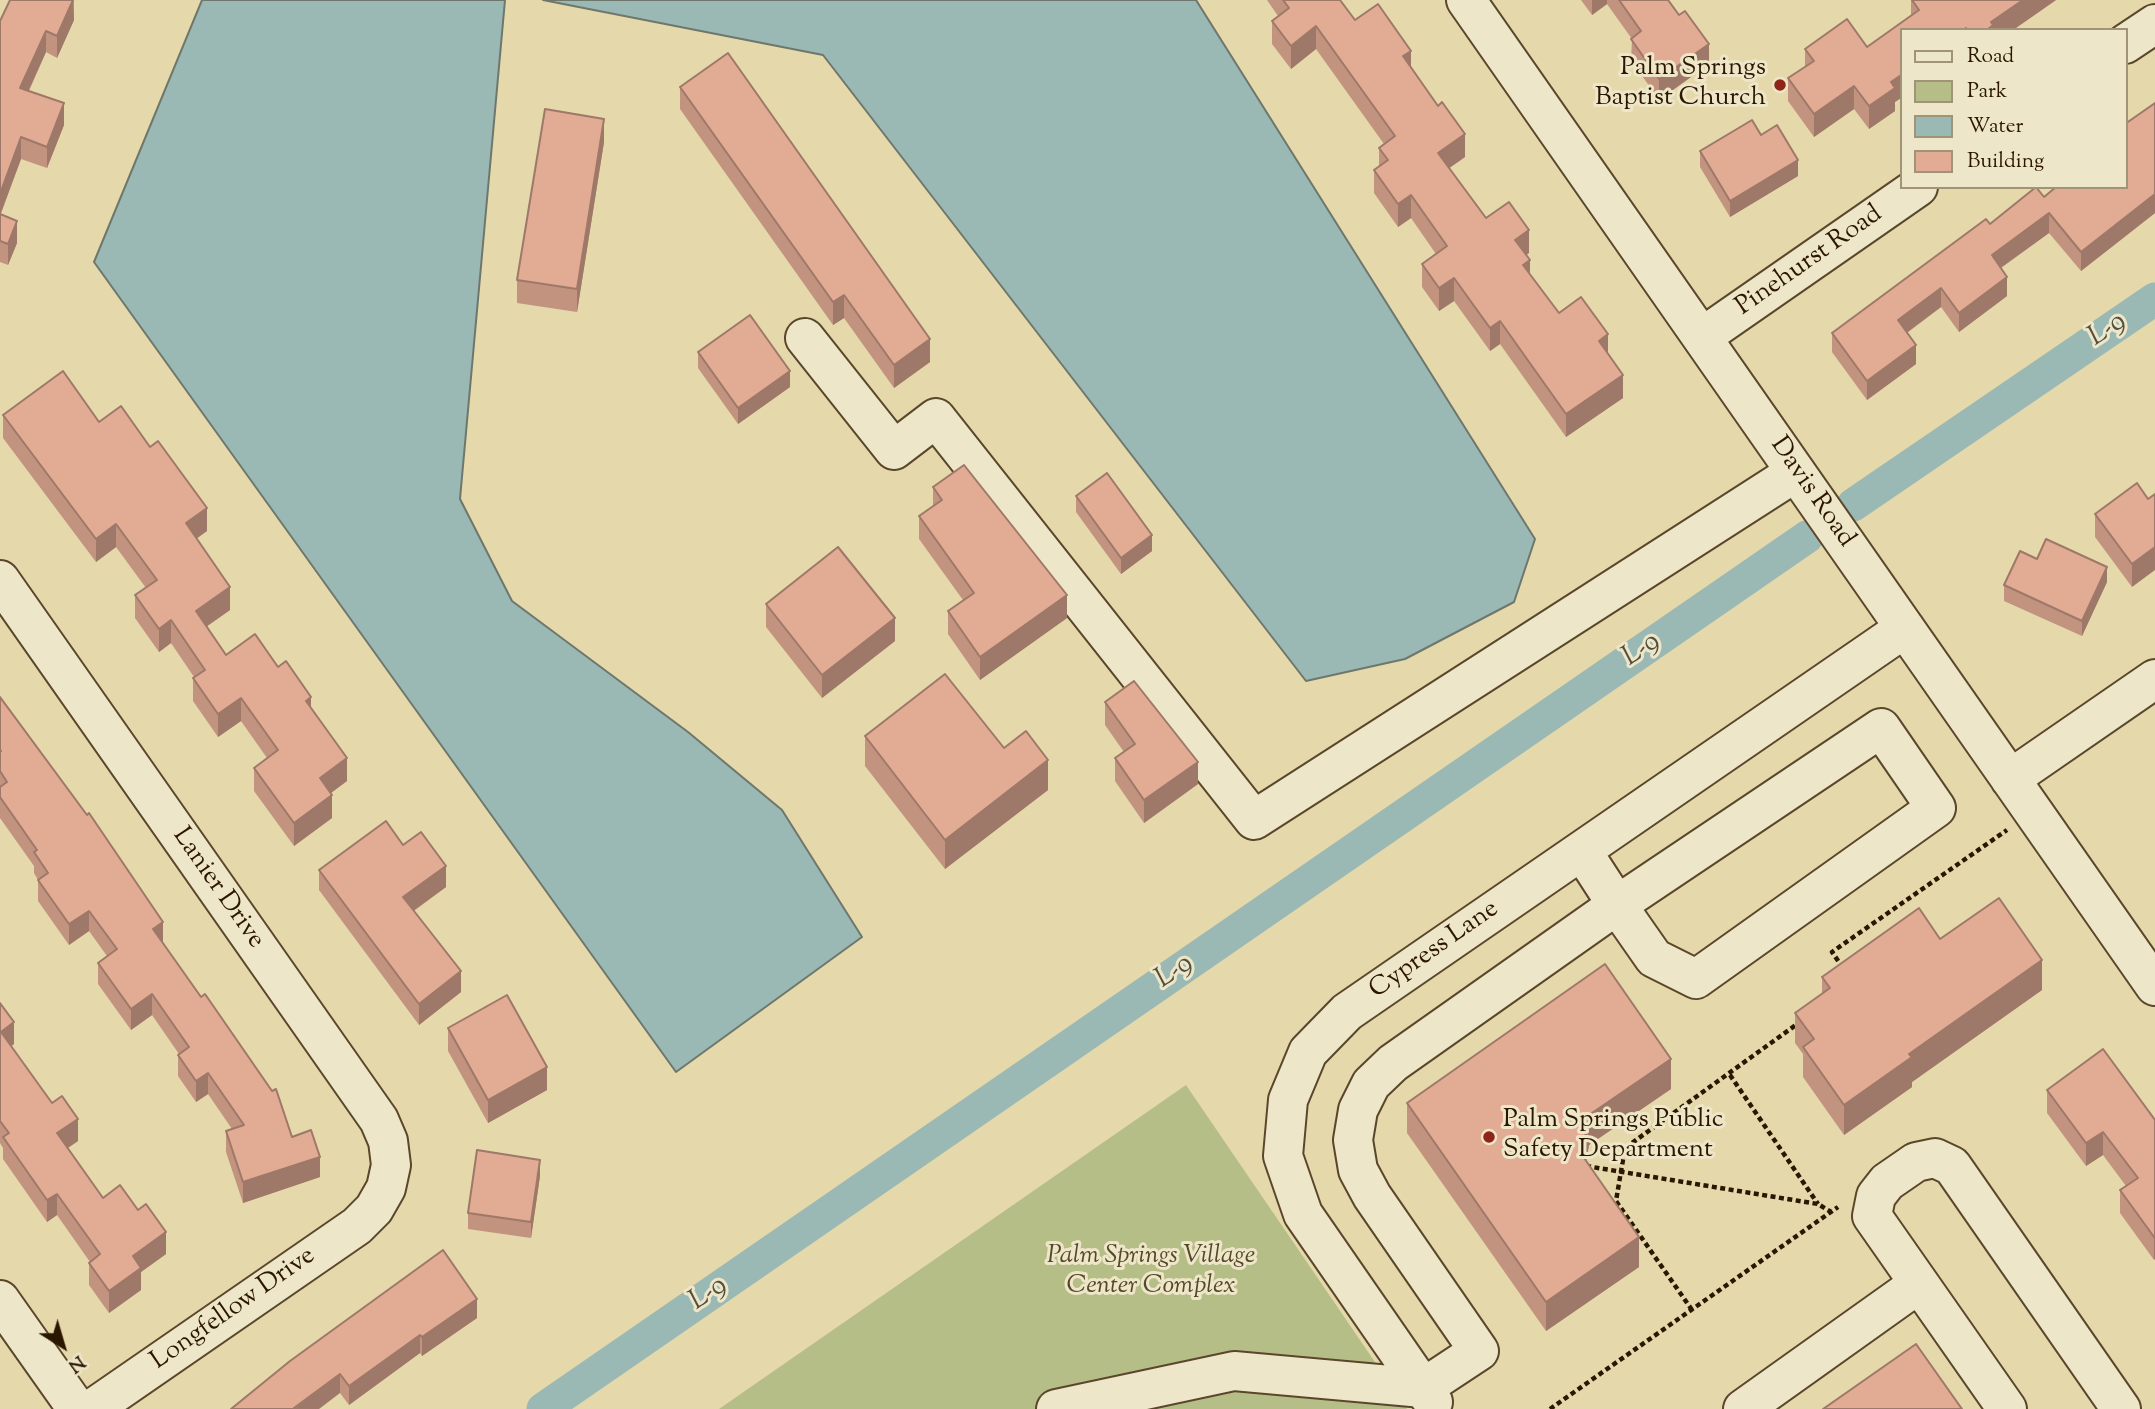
<!DOCTYPE html>
<html>
<head>
<meta charset="utf-8">
<style>
	body { margin:0 }
	#map { position:relative; width:2155px; height:1409px; overflow:hidden; background:#e5d8ab; font-family:"Sorts Mill Goudy",serif }
	canvas { display:block }
	.legend { position:absolute; left:1900px; top:28px; width:228px; height:161px; box-sizing:border-box; background:#eee6c8; border:2px solid #a09378; margin:0; padding:9px 12px; list-style:none; font-size:21px; color:#2b1600 }
	.legend li { display:flex; align-items:center; gap:14px; height:35px }
	.legend b { width:35px; border:2px solid #a09378 }
	.north { position:absolute; left:28px; top:1311px; width:70px; height:70px; -webkit-text-stroke:5px #eee6c8; paint-order:stroke; rotate:143deg; font-size:19px; font-weight:700; line-height:28px; text-align:center; color:#2b1600 }
	.north::after { content:''; display:block; margin:auto; width:24px; height:32px; background:#2b1600; clip-path:polygon(50% 0,100% 100%,50% 72%,0 100%) }
</style>
</head>
<body>
<div id="map">
<canvas width="2155" height="1409"></canvas>
<ul class="legend">
<li><b style="height:9px;background:#eee6c8"></b>Road</li>
<li><b style="height:19px;background:#b6be88"></b>Park</li>
<li><b style="height:19px;background:#9ab8b4"></b>Water</li>
<li><b style="height:19px;background:#e2ab94"></b>Building</li>
</ul>
<div class="north">N</div>
</div>
<script>
const c = document.querySelector('canvas').getContext('2d');
c.lineJoin = 'round';
function paint(path, color) { c.fillStyle = color; c.fill(path, 'evenodd'); }
const poly = rows => new Path2D(rows.map(r => 'M' + r).join(''));
function strokePath(path, color, width, dash) { c.strokeStyle = color; c.lineWidth = width; c.lineCap = dash ? 'butt' : 'round'; c.setLineDash(dash || []); c.stroke(path); }
function write(font, color, halo, rows, align = 'center') {
  c.font = font + ' "Sorts Mill Goudy",serif'; c.lineWidth = 6; c.setLineDash([]); c.textBaseline = 'middle'; c.strokeStyle = halo; c.fillStyle = color; for (const [text, x, y, turn = 0] of rows) {
    c.save(); c.translate(x, y); c.rotate((+turn || 0) * Math.PI / 180); c.textAlign = isNaN(turn) ? turn : align; if (halo) c.strokeText(text, 0, 0); c.fillText(text, 0, 0); c.restore();
  }
}
paint(poly([
	[1186,1085,1407,1409,719,1409]
]), '#b6be88');
const water = poly([
	[202,0,505,0,460,499,512,601,688,732,782,810,862,937,676,1072,94,262,202,0],
	[543,0,1196,0,1535,539,1514,602,1405,659,1306,681,823,55,543,0]
]);
paint(water, '#9ab8b4');
strokePath(water, '#6e776c', 2);
strokePath(poly([
	[1853,505,2155,299],
	[543,1409,1807,537]
]), '#9ab8b4', 33);
const minor = poly([
	[1466,0,2155,986],
	[2125,44,2155,24],
	[1702,337,1918,187],
	[805,338,894,450,936,418,1254,820,1796,472],
	[0,580,379,1120,388,1141,391,1165,386,1188,374,1209,357,1226,92,1409],
	[2010,779,2155,679],
	[0,1300,77,1409],
	[1433,1402,1303,1214,1283,1156,1288,1100,1308,1052,1347,1012,1905,628],
	[1056,1409,1234,1371,1423,1388,1479,1351,1372,1196,1358,1170,1353,1140,1358,1110,1371,1084,1393,1063,1617,905,1881,728,1936,808,1696,979,1654,958,1617,905,1582,851],
	[1743,1409,1917,1285],
	[2007,1409,1872,1216,1876,1196,1887,1182,1916,1162,1935,1158,1952,1166,2121,1409]
]);
strokePath(minor, '#5a462b', 42);
strokePath(poly([
	[1843,968,1832,952,2007,830],
	[1730,1075,1818,1204],
	[1586,1166,1818,1204,1831,1212],
	[1692,1310,1616,1201,1625,1148,1800,1022],
	[1550,1409,1838,1207]
]), '#2b1600', 4.5, [5, 3.5]);
strokePath(minor, '#eee6c8', 38);
paint(poly([
	[74,0,74,20,57,58,46,52,29,91,64,125,47,168,21,159,0,214,17,243,8,265,0,262,0,21],
	[1267,0,1340,0,1355,20,1411,68,1465,157,1449,168,1486,218,1529,253,1526,255,1530,274,1559,313,1608,354,1623,398,1566,437,1500,344,1490,351,1454,301,1439,311,1422,287,1422,264,1436,254,1411,218,1398,227,1374,193,1374,170,1379,167,1379,148,1384,144,1316,49,1291,69,1272,44,1272,21,1278,16],
	[1581,0,1668,0,1709,64,1659,100,1631,60,1632,39,1607,4,1592,15],
	[1911,0,2056,0,2013,30,1901,30,1901,98,1895,102,1895,111,1869,129,1854,109,1814,137,1788,101,1788,78,1805,67,1805,49,1867,47,1911,15],
	[680,87,930,362,894,388,844,318,833,325,680,109],
	[2155,103,2155,213,2081,271,2049,233,2001,268,2007,296,1959,332,1941,307,1907,333,1916,364,1867,400,1832,352,1832,333,1990,224,2044,197,2125,187],
	[1761,135,1798,176,1730,217,1700,167,1700,151],
	[604,142,577,312,517,303,517,280],
	[698,352,790,387,738,424,698,368],
	[3,415,99,422,207,531,196,539,230,610,207,626,226,655,278,667,311,709,347,781,331,793,332,818,294,846,254,791,254,768,267,758,241,721,218,737,193,701,193,678,194,677,171,643,159,652,135,618,135,595,146,588,116,547,96,562,3,438],
	[933,487,1067,618,980,680,948,634,948,611,963,600,919,539,919,516,933,506],
	[1076,496,1152,551,1121,574,1076,512],
	[2148,499,2132,587,2095,537,2095,514],
	[2037,559,2107,582,2082,636,2004,601,2004,585],
	[766,604,895,641,822,698,766,627],
	[0,697,292,1137,320,1177,243,1203,226,1152,226,1131,232,1129,208,1094,196,1102,178,1076,178,1055,179,1054,152,1015,131,1030,98,984,98,963,107,956,89,931,69,945,38,901,38,880,34,873,34,866,0,818],
	[1105,702,1198,784,1144,823,1115,781,1115,758,1124,752,1105,725],
	[865,736,1004,748,1048,790,945,869,865,766],
	[403,845,446,887,414,911,461,992,419,1025,319,890,319,870],
	[1940,939,2042,990,1912,1082,1912,1087,1844,1135,1803,1077,1803,1054,1795,1043,1795,1013,1822,994,1822,977],
	[0,1003,14,1044,11,1046,78,1141,68,1148,103,1198,166,1254,141,1272,141,1290,109,1313,89,1285,89,1263,90,1262,57,1215,47,1222,3,1159,3,1148,0,1143],
	[448,1028,547,1090,488,1123,448,1051],
	[1671,1089,1589,1145,1586,1162,1639,1267,1546,1331,1407,1133,1407,1103],
	[2047,1090,2155,1120,2154,1260,2120,1213,2120,1190,2126,1186,2103,1155,2086,1166,2047,1113],
	[540,1176,531,1238,468,1229,468,1213],
	[477,1318,422,1356,420,1353,349,1405,340,1393,290,1361]
]), '#c2937f');
paint(poly([
	[73,0,74,20,57,58,57,36],
	[1592,0,1607,0,1607,4,1592,15],
	[2023,0,2056,0,2013,30,1987,30,1991,22],
	[1316,26,1316,49,1291,69,1291,46],
	[46,31,46,52,20,109,20,88],
	[1709,44,1709,64,1659,100,1659,79],
	[1411,51,1411,74,1403,56],
	[1901,75,1901,98,1895,102,1895,111,1869,129,1869,106,1891,82],
	[1854,86,1854,109,1814,137,1814,114],
	[64,103,64,125,47,168,47,147],
	[604,119,604,142,577,312,577,289],
	[1465,134,1465,157,1438,176,1438,153],
	[21,137,21,159,0,216,0,194],
	[1798,160,1798,176,1730,217,1730,201],
	[2155,194,2155,213,2081,271,2081,252],
	[1411,195,1411,218,1398,227,1398,204],
	[2049,213,2049,233,1992,274,1992,255],
	[17,221,17,243,8,265,8,244],
	[1529,230,1529,253,1515,263,1515,240],
	[1530,260,1530,283,1523,265],
	[2007,277,2007,296,1959,332,1959,313],
	[1454,278,1454,301,1439,311,1439,288],
	[1941,288,1941,307,1898,339,1898,320],
	[844,295,844,318,833,325,833,302],
	[1500,321,1500,344,1490,351,1490,328],
	[1608,334,1608,357,1599,341],
	[930,339,930,362,894,388,894,365],
	[1916,345,1916,364,1867,400,1867,381],
	[790,371,790,387,738,424,738,408],
	[1623,375,1623,398,1566,437,1566,414],
	[207,508,207,531,186,546,186,523],
	[116,524,116,547,96,562,96,539],
	[1152,535,1152,551,1121,574,1121,558],
	[2155,547,2155,570,2132,587,2132,564],
	[2107,567,2107,582,2082,636,2082,621],
	[230,587,230,610,196,634,196,611],
	[1067,595,1067,618,980,680,980,657],
	[895,618,895,641,822,698,822,675],
	[171,620,171,643,159,652,159,629],
	[311,697,311,720,306,701],
	[241,698,241,721,218,737,218,714],
	[347,758,347,781,320,801,320,778],
	[1048,760,1048,790,945,869,945,840],
	[1198,762,1198,784,1144,823,1144,800],
	[332,795,332,818,294,846,294,823],
	[446,866,446,887,403,918,403,897],
	[89,911,89,931,69,945,69,924],
	[163,922,163,943,153,929],
	[2042,960,2042,990,1912,1082,1912,1087,1844,1135,1844,1105,1909,1054],
	[461,971,461,992,419,1025,419,1004],
	[152,994,152,1015,131,1030,131,1009],
	[14,1022,14,1044,1,1054,1,1032],
	[1671,1059,1671,1089,1589,1145,1582,1185,1582,1155,1589,1115],
	[547,1067,547,1090,488,1123,488,1100],
	[208,1073,208,1094,196,1102,196,1081],
	[78,1119,78,1141,57,1155,57,1133],
	[2103,1132,2103,1155,2086,1166,2086,1143],
	[320,1157,320,1177,243,1203,243,1182],
	[540,1160,540,1176,531,1238,531,1222],
	[57,1194,57,1215,47,1222,47,1200],
	[166,1232,166,1254,141,1272,141,1290,109,1313,109,1291,133,1256],
	[2155,1236,2155,1259,2154,1260,2154,1237],
	[1639,1237,1639,1267,1546,1331,1546,1302],
	[477,1299,477,1318,422,1356,422,1337],
	[420,1335,420,1353,349,1405,349,1386],
	[340,1374,340,1393,319,1409,294,1409]
]), '#9e7868');
const building = poly([
	[10,0,73,0,57,36,46,31,20,88,64,103,47,147,21,137,0,194,0,21,10,0],
	[1283,0,1340,0,1355,20,1378,4,1411,51,1403,56,1438,106,1442,102,1465,134,1438,153,1486,218,1509,202,1529,230,1515,240,1530,260,1523,265,1559,313,1581,297,1608,334,1599,341,1623,375,1566,414,1500,321,1490,328,1454,278,1439,288,1422,264,1447,246,1411,195,1398,204,1374,170,1388,160,1379,148,1395,136,1316,26,1291,46,1272,21,1289,8,1283,0],
	[1619,0,1668,0,1679,15,1685,11,1709,44,1659,79,1631,39,1641,31,1619,0],
	[1912,0,2023,0,1991,22,1993,25,1987,30,1967,30,1966,28,1964,30,1901,30,1901,75,1891,82,1895,88,1869,106,1854,86,1814,114,1788,78,1814,61,1805,49,1847,19,1867,47,1919,10,1912,0],
	[728,53,930,339,894,365,844,295,833,302,680,87,728,53],
	[2155,103,2155,194,2081,252,2049,213,1992,255,2007,277,1959,313,1941,288,1898,320,1916,345,1867,381,1832,333,1986,219,1990,224,2036,187,2044,197,2056,187,2125,187,2125,124,2155,103],
	[545,109,604,119,577,289,517,280,545,109],
	[1752,120,1761,135,1777,125,1798,160,1730,201,1700,151,1752,120],
	[0,214,17,221,8,244,0,241,0,214],
	[750,315,790,371,738,408,698,352,750,315],
	[63,371,99,422,121,406,150,447,158,441,207,508,186,523,230,587,196,611,226,655,255,634,278,667,286,661,311,697,306,701,347,758,320,778,332,795,294,823,254,768,278,750,241,698,218,714,193,678,205,670,171,620,159,629,135,595,157,580,116,524,96,539,3,415,63,371],
	[964,465,1067,595,980,657,948,611,974,593,919,516,942,500,933,487,964,465],
	[1107,473,1152,535,1121,558,1076,496,1107,473],
	[2137,483,2148,499,2155,494,2155,547,2132,564,2095,514,2137,483],
	[2046,539,2107,567,2082,621,2004,585,2020,551,2037,559,2046,539],
	[838,547,895,618,822,675,766,604,838,547],
	[945,674,1004,748,1026,731,1048,760,945,840,865,736,945,674],
	[1134,681,1198,762,1144,800,1115,758,1135,744,1105,702,1134,681],
	[0,697,87,815,89,813,163,922,153,929,201,997,205,994,272,1091,276,1089,292,1137,311,1130,320,1157,243,1182,226,1131,244,1125,208,1073,196,1081,178,1055,189,1047,152,994,131,1009,98,963,117,949,89,911,69,924,38,880,48,873,34,852,37,850,0,797,0,787,7,782,0,771,0,752,1,751,0,750,0,697],
	[386,821,403,845,421,832,446,866,403,897,461,971,419,1004,319,870,386,821],
	[1999,898,2042,960,1909,1054,1912,1057,1844,1105,1803,1047,1814,1039,1795,1013,1830,988,1822,977,1919,908,1940,939,1999,898],
	[1605,964,1671,1059,1589,1115,1585,1136,1582,1155,1639,1237,1546,1302,1407,1103,1605,964],
	[507,995,547,1067,488,1100,448,1028,507,995],
	[0,1003,14,1022,1,1032,52,1103,62,1096,78,1119,57,1133,103,1198,120,1185,138,1210,146,1204,166,1232,133,1256,141,1268,109,1291,89,1263,100,1254,57,1194,47,1200,3,1137,9,1133,0,1121,0,1003],
	[2103,1049,2155,1120,2155,1236,2154,1237,2120,1190,2138,1178,2103,1132,2086,1143,2047,1090,2103,1049],
	[477,1150,540,1160,531,1222,468,1213,477,1150],
	[443,1250,477,1299,422,1337,420,1335,349,1386,340,1374,294,1408,295,1409,231,1409,290,1361,443,1250],
	[1916,1344,1962,1409,1823,1409,1916,1344]
]);
paint(building, '#e2ab94');
strokePath(building, '#9e7868', 2);
for (const [x, y, r, color] of [
	[1780,85,7,"#8f2418"],
	[1489,1137,7,"#8f2418"]
]) { const dot = new Path2D(); dot.arc(x, y, r, 0, 2 * Math.PI); c.fillStyle = color; c.fill(dot); strokePath(dot, '#eee6c8', 2.5); }
write('26px', '#2b1600', '#eee6c8', [
	["Palm Springs",1766,70],
	["Baptist Church",1766,100],
	["Palm Springs Public",1503,1122,"left"],
	["Safety Department",1503,1152,"left"]
], 'right');
write('26px', '#2b1600', '#eee6c8', [
	["Pinehurst Road",1810,262,-35],
	["Davis Road",1811,493,55],
	["Lanier Drive",217,889,55],
	["Cypress Lane",1435,951,-35],
	["Longfellow Drive",234,1310,-35]
]);
write('italic 26px', '#554829', '#eee6c8', [
	["Palm Springs Village",1151,1258],
	["Center Complex",1151,1288]
]);
write('italic 28px', '#524f3f', '#eee6c8', [
	["L-9",2108,331,-34],
	["L-9",1642,651,-35],
	["L-9",1175,973,-35],
	["L-9",709,1295,-35]
]);
</script>
</body>
</html>
